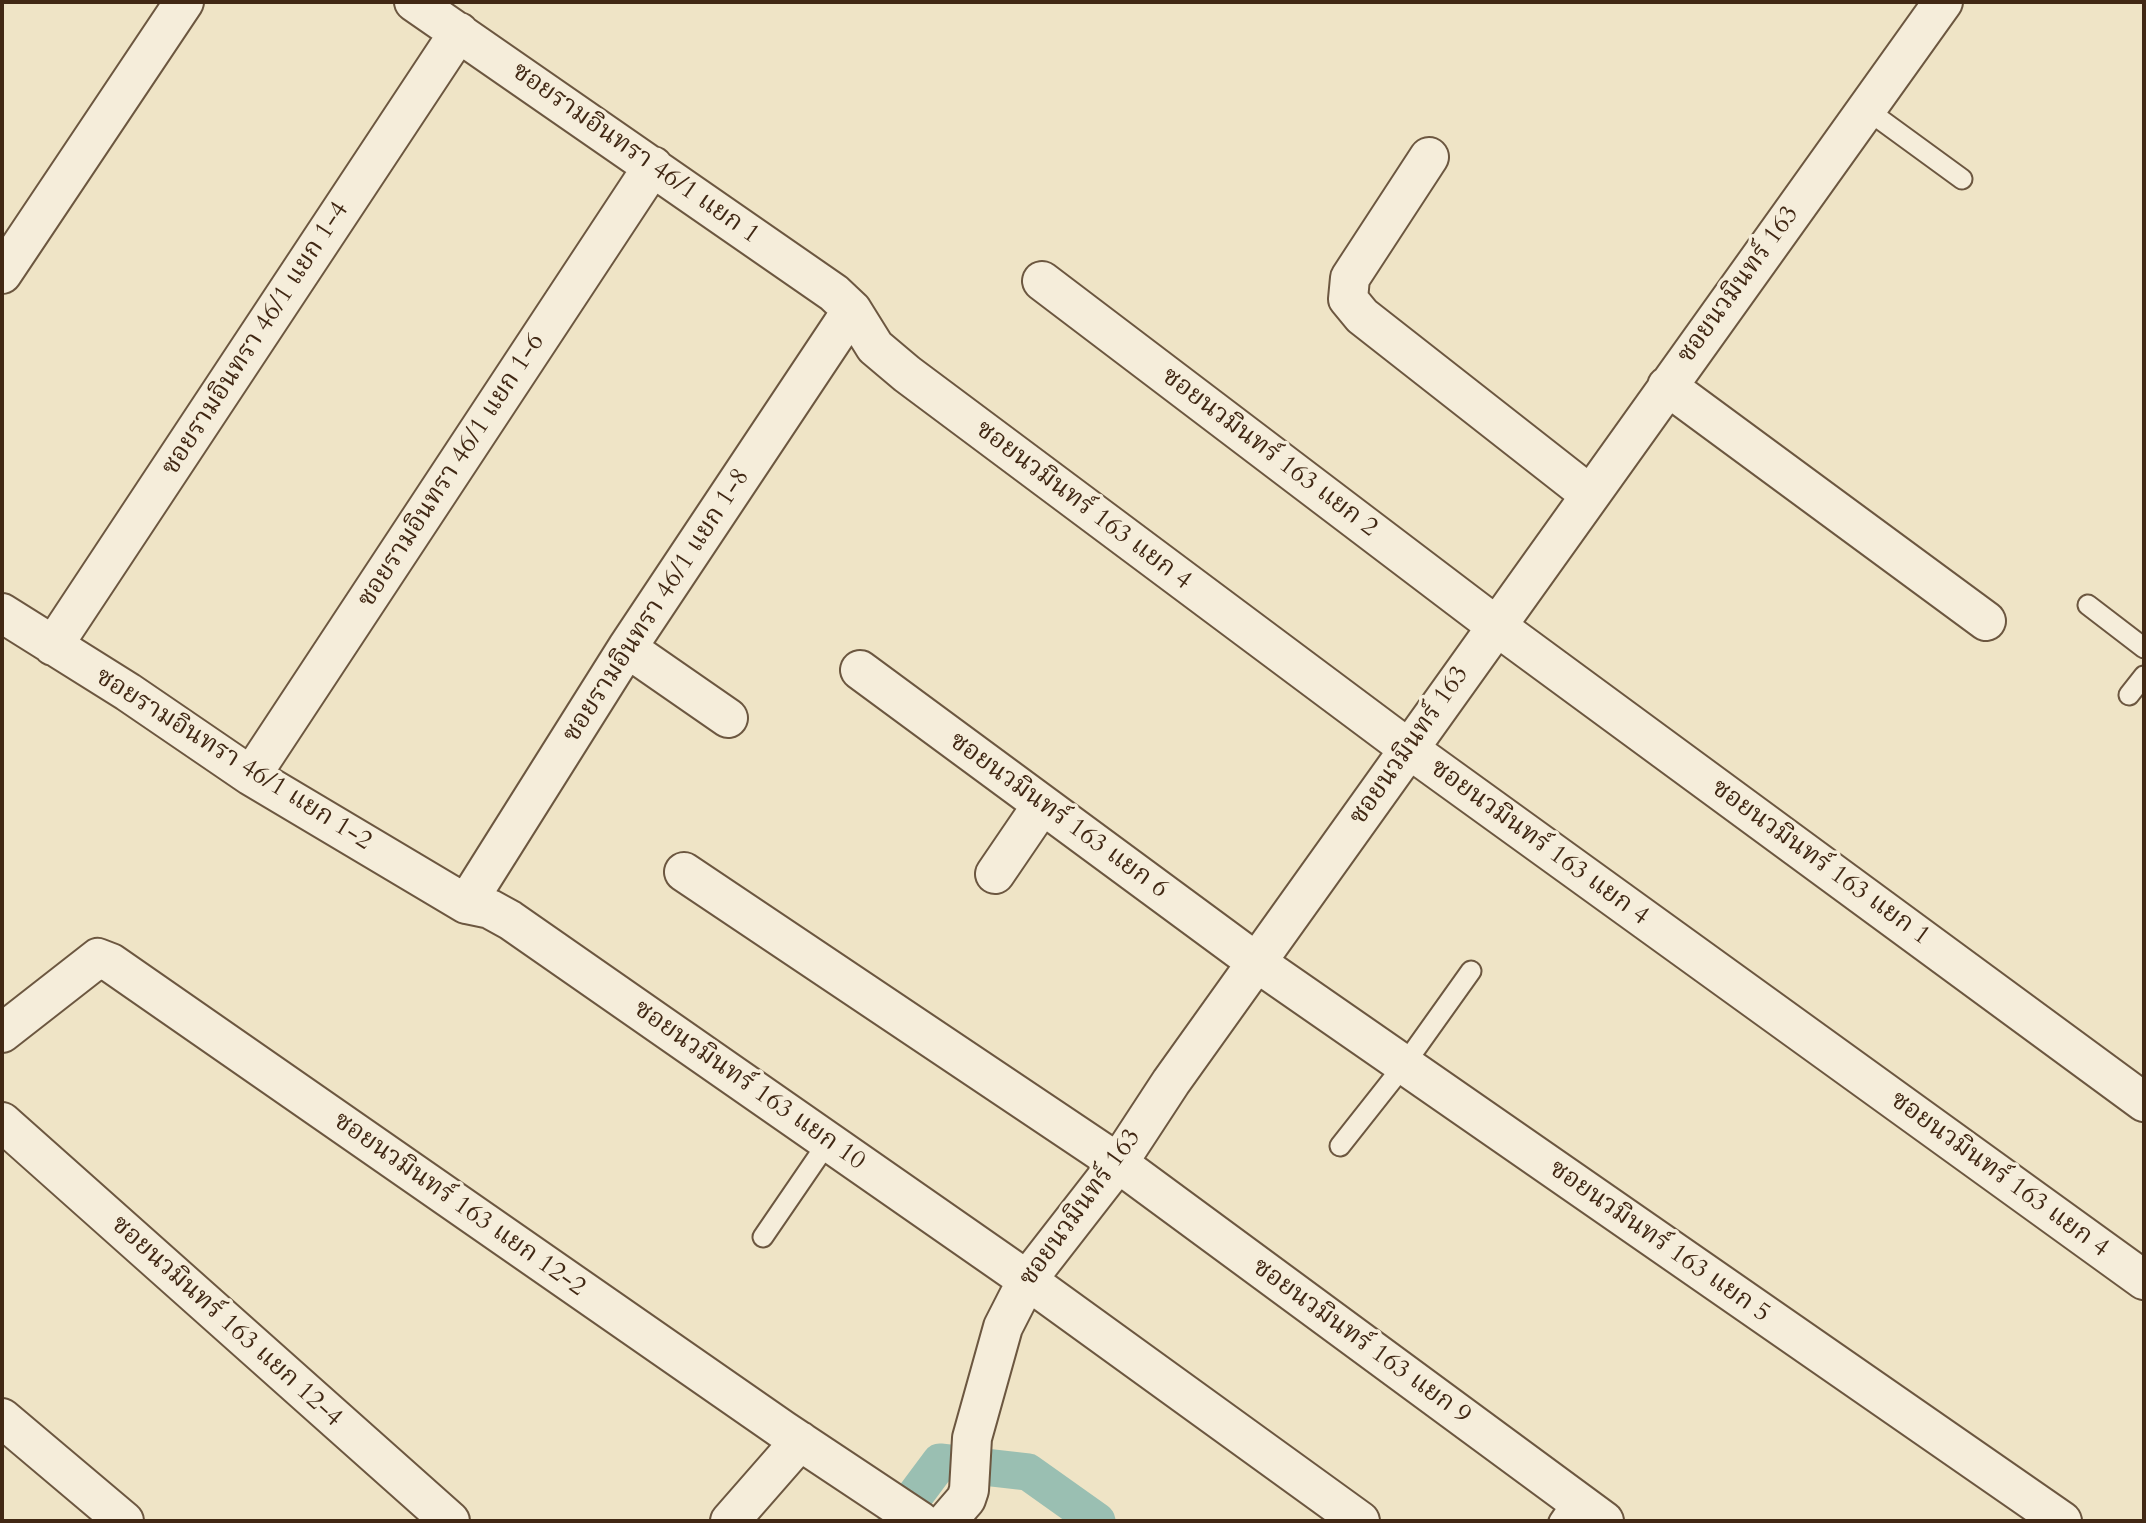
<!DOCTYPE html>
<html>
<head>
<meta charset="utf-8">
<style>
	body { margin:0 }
	#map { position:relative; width:2146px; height:1523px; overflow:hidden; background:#efe4c6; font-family:Cardo,serif }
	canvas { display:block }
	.frame { position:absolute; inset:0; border:4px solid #412814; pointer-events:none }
</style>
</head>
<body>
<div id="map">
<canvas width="2146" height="1523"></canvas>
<div class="frame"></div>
</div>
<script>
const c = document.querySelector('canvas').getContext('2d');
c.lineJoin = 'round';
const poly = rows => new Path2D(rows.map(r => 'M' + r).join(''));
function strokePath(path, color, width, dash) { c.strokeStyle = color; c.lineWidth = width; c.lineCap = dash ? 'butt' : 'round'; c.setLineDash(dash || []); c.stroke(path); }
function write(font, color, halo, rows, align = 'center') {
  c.font = font + ' Cardo,"Noto Serif Thai",serif'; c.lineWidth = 7; c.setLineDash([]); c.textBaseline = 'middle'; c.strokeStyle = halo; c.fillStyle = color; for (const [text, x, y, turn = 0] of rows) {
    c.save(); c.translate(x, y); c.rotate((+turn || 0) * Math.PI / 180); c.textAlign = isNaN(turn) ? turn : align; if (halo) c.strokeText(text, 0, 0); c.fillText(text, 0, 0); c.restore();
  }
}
strokePath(poly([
	[896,1521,940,1462,1028,1472,1097,1521]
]), '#9abfb2', 37);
const lane = poly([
	[1866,109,1962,179],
	[2088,605,2144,648],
	[2129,695,2144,676],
	[1340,1146,1404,1065,1471,971],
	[763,1237,828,1142],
	[1559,1521,1574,1499]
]);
const street = poly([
	[414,2,834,293,852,310,875,347,907,374,1409,749,2144,1280],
	[1429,157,1350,278,1348,299,1362,316,1589,494],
	[2,274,184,2],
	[1042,281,1495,625,2144,1102],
	[1667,386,1986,621],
	[2,613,128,692,251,776,466,904,490,909,510,920,1027,1280,1360,1521],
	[53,646,459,32],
	[627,648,728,718],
	[860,670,1256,962,2062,1521],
	[251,776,653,166],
	[684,872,1118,1163,1604,1521],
	[995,874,1042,805],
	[466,904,627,648,852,310],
	[2,1033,98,958,111,963,783,1430,920,1521],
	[2,1122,450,1521],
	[2,1418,124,1521],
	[730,1521,800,1441],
	[947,1521,966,1499,969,1490,972,1438,1003,1327,1027,1280,1118,1163,1171,1082,1943,2]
]);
strokePath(lane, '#6c5740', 23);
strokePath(street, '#6c5740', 42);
strokePath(lane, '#f5edda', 19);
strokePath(street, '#f5edda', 38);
write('26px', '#412814', '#f5edda', [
	["ซอยรามอินทรา 46/1 แยก 1",635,154,35],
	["ซอยนวมินทร์ 163",1739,285,-54],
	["ซอยรามอินทรา 46/1 แยก 1-4",256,339,-57],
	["ซอยนวมินทร์ 163 แยก 2",1269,453,37],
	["ซอยรามอินทรา 46/1 แยก 1-6",452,471,-57],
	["ซอยนวมินทร์ 163 แยก 4",1083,506,37],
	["ซอยรามอินทรา 46/1 แยก 1-8",657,606,-57],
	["ซอยนวมินทร์ 163",1410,746,-55],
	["ซอยรามอินทรา 46/1 แยก 1-2",233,760,32],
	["ซอยนวมินทร์ 163 แยก 6",1058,816,36],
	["ซอยนวมินทร์ 163 แยก 4",1539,843,36],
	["ซอยนวมินทร์ 163 แยก 1",1820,863,36],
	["ซอยนวมินทร์ 163 แยก 10",749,1086,35],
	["ซอยนวมินทร์ 163 แยก 4",1999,1175,36],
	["ซอยนวมินทร์ 163 แยก 12-2",459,1205,35],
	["ซอยนวมินทร์ 163",1081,1208,-54],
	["ซอยนวมินทร์ 163 แยก 5",1659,1242,35],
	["ซอยนวมินทร์ 163 แยก 12-4",226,1322,42],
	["ซอยนวมินทร์ 163 แยก 9",1361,1342,36]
]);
</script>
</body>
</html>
